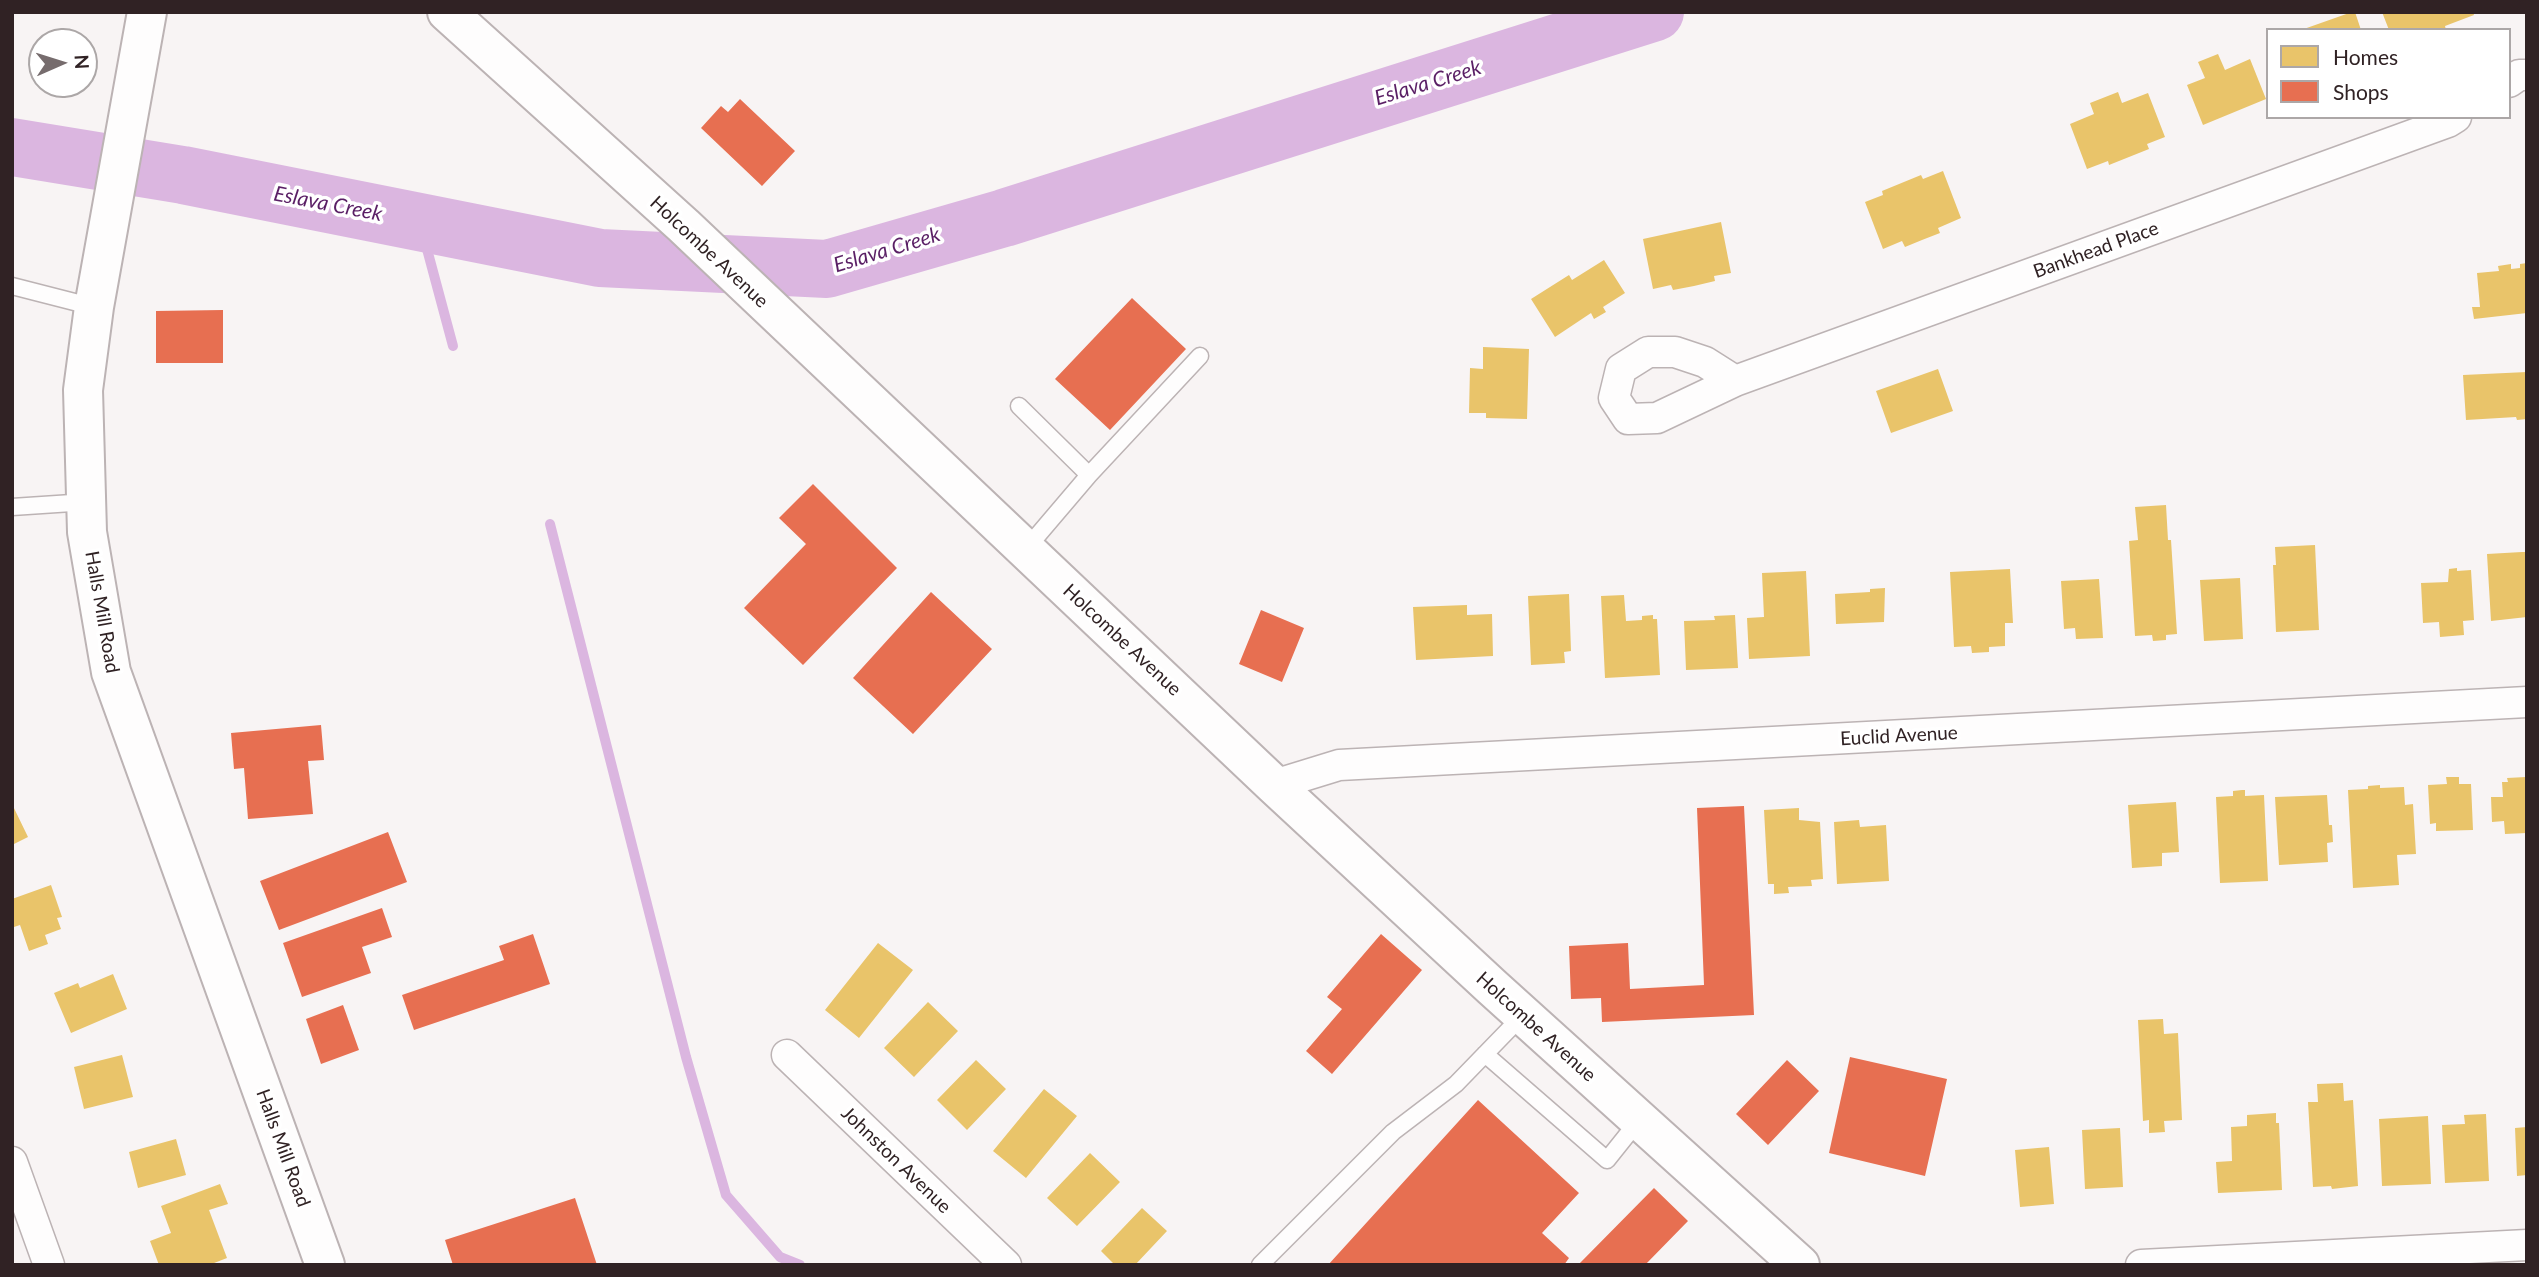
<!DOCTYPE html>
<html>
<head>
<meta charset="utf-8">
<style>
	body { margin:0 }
	#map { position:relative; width:2539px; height:1277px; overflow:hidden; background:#f8f4f4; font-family:Lato,sans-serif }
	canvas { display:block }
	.frame { position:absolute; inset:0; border:14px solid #302224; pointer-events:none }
	.legend { position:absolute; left:2266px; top:28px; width:245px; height:91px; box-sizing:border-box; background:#fff; border:2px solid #aca7a7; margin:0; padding:9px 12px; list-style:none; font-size:21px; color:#302224 }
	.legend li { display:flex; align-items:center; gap:14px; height:35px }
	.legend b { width:35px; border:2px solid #aca7a7 }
	.north { position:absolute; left:28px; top:28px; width:70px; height:70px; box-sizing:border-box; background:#fff; border:2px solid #aca7a7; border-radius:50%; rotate:87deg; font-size:19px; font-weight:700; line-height:28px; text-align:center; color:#302224 }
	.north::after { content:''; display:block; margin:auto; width:24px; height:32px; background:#766c6d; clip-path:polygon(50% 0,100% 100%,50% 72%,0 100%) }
</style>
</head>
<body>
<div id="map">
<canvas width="2539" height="1277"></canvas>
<div class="frame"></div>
<ul class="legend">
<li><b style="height:19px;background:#e9c46a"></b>Homes</li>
<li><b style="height:19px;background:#e76f51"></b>Shops</li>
</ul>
<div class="north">N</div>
</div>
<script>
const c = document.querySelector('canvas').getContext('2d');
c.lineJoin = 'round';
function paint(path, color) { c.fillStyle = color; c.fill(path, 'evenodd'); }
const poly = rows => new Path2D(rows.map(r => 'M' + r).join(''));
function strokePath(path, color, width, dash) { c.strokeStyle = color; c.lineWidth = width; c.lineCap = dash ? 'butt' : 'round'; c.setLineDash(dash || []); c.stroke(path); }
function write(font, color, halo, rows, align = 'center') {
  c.font = font + ' Lato,sans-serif'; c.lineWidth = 7; c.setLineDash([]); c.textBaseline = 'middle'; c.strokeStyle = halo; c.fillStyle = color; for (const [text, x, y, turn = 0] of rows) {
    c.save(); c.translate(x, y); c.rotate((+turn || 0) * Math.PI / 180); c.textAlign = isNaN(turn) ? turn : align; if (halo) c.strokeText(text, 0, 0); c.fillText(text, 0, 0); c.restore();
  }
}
paint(poly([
	[2352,12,2355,12,2361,30,2301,30],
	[2382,12,2473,12,2474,15,2445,26,2446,30,2389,30],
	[2218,54,2225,70,2250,59,2266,99,2203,125,2187,85,2205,78,2198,62],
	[2118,92,2122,103,2148,93,2165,137,2147,144,2149,149,2109,165,2108,161,2087,169,2070,124,2094,114,2090,103],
	[1943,171,1961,218,1938,228,1940,233,1922,240,1905,247,1902,241,1883,249,1865,202,1883,195,1882,191,1921,175,1923,179],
	[1721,222,1731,273,1714,276,1715,281,1694,286,1673,290,1671,285,1653,289,1643,239],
	[1604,260,1625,293,1603,307,1606,312,1594,319,1591,313,1555,337,1531,299,1569,275,1572,280],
	[2527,263,2527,313,2474,319,2472,307,2480,307,2477,273,2499,271,2498,266,2511,264,2511,269,2520,268,2520,264],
	[1483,347,1529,349,1527,419,1486,418,1486,413,1469,413,1470,368,1483,369],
	[1938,369,1953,411,1891,433,1876,391],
	[2527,372,2527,419,2517,420,2516,417,2466,420,2463,375],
	[2166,505,2168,540,2171,540,2177,634,2166,635,2166,640,2153,641,2152,635,2135,636,2129,541,2138,540,2135,507],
	[2315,545,2319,630,2276,632,2273,565,2276,565,2275,547],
	[2522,552,2527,552,2527,617,2491,621,2487,554],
	[2457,568,2457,571,2471,570,2474,620,2463,621,2464,635,2440,637,2439,622,2423,623,2421,583,2448,582,2449,569],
	[2010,569,2013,623,2005,623,2005,646,1989,647,1989,652,1972,653,1971,646,1954,647,1950,572],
	[1806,571,1810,656,1749,659,1747,618,1764,617,1762,573],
	[2240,578,2243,639,2204,641,2200,580],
	[2099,579,2103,638,2076,639,2075,628,2064,629,2061,581],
	[1885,588,1884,622,1836,624,1835,594,1870,592,1870,589],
	[1569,594,1571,651,1564,652,1565,663,1531,665,1528,596],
	[1624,595,1626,621,1642,620,1642,616,1653,615,1653,619,1657,619,1660,675,1605,678,1601,596],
	[1467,605,1467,615,1492,614,1493,656,1416,660,1413,607],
	[1735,615,1738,668,1686,670,1684,621,1715,620,1714,616],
	[2446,777,2459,777,2459,784,2471,784,2473,830,2436,831,2436,823,2430,824,2428,785,2447,784],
	[2526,777,2527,833,2505,834,2504,821,2492,822,2491,797,2503,797,2502,782,2508,782,2507,778],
	[2380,785,2380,788,2404,787,2405,805,2413,804,2416,854,2397,855,2399,885,2353,888,2348,790,2368,789,2368,786],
	[2242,790,2245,790,2245,796,2264,795,2268,881,2220,883,2216,797,2233,796,2233,791],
	[2327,795,2329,825,2332,825,2333,842,2327,843,2328,862,2279,865,2275,797],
	[2176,802,2179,852,2162,853,2162,866,2132,868,2128,805],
	[12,804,28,837,12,845],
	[1799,808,1799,820,1820,822,1823,879,1811,880,1812,886,1788,887,1789,893,1774,894,1774,884,1768,884,1764,810],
	[1859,820,1860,827,1886,825,1889,881,1837,884,1834,822],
	[51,885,62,917,57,918,61,929,45,935,48,944,29,951,20,925,14,927,12,899],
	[878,943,913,970,859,1038,825,1010],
	[113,974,127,1009,71,1033,54,993,78,983,80,988],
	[928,1002,958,1031,914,1077,884,1048],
	[2163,1019,2164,1034,2178,1033,2182,1120,2164,1121,2165,1132,2149,1133,2149,1120,2143,1121,2138,1020],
	[122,1055,133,1097,84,1109,74,1067],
	[976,1060,1006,1089,967,1130,937,1100],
	[2343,1083,2344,1101,2353,1100,2358,1186,2332,1189,2331,1186,2313,1187,2308,1102,2318,1102,2317,1084],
	[1044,1089,1077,1116,1026,1178,993,1151],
	[2276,1113,2276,1123,2279,1123,2282,1190,2218,1193,2216,1162,2232,1161,2231,1127,2247,1126,2247,1115],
	[2486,1114,2489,1181,2445,1183,2442,1125,2465,1124,2464,1115],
	[2428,1116,2431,1184,2382,1186,2379,1119],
	[2527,1127,2527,1175,2517,1176,2515,1128],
	[2120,1128,2123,1187,2085,1189,2082,1130],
	[176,1139,186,1175,138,1188,129,1152],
	[2049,1147,2054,1204,2020,1207,2015,1150],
	[1090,1153,1120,1182,1077,1226,1047,1198],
	[220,1184,228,1204,209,1210,227,1258,209,1265,159,1265,150,1241,171,1233,161,1206],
	[1142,1208,1167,1231,1135,1265,1115,1265,1101,1251]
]), '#e9c46a');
paint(poly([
	[740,99,795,151,762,186,701,128,721,106,728,112],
	[1132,298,1186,349,1110,430,1055,379],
	[223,310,223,363,156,363,156,311],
	[813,484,897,568,803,665,744,608,806,544,779,518],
	[931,592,992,649,913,734,853,678],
	[1261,610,1304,628,1282,682,1239,664],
	[321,725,324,760,308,761,313,814,248,819,244,768,234,769,231,733],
	[1744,806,1754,1015,1602,1022,1601,998,1571,999,1569,946,1628,943,1630,989,1704,985,1697,808],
	[388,832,407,882,279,930,260,881],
	[382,908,392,937,362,947,371,973,302,997,283,943],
	[533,934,550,984,414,1030,402,995,504,960,499,946],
	[1381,934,1422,970,1332,1074,1306,1051,1342,1009,1327,997],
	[343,1005,359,1050,321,1064,306,1019],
	[1850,1057,1947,1079,1925,1176,1829,1153],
	[1787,1060,1819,1091,1768,1145,1736,1114],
	[1478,1100,1579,1193,1542,1233,1569,1258,1564,1265,1328,1265],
	[1654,1188,1688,1221,1645,1265,1578,1265],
	[575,1198,597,1265,453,1265,445,1240]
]), '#e76f51');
strokePath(poly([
	[420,223,453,346],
	[550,524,686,1057,726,1195,780,1257,800,1265]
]), '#dbb6e0', 10);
strokePath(poly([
	[12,147,183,175,600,258,827,269,1004,218,1655,12]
]), '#dbb6e0', 58);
const lane = poly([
	[12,286,94,307],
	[1019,406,1089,475,1026,549],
	[1089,475,1200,356],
	[12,507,87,502],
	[1485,1054,1607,1160,1639,1120],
	[1260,1265,1393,1132,1456,1084,1523,1015]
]);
const street = poly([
	[2509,82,2519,75,2527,75],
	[1735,381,1705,362,1675,352,1648,352,1621,369,1614,398,1628,419,1657,418,1735,381,2448,122,2456,117],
	[1274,785,1339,765,2527,702],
	[787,1055,1006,1265],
	[12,1162,49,1265],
	[2141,1265,2527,1245]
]);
const secondary = poly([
	[147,12,94,307,83,390,87,532,111,672,325,1265],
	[447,12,684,226,1274,785,1492,987,1800,1265]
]);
strokePath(lane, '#bcb3b4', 19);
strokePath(street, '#bcb3b4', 33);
strokePath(secondary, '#bcb3b4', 42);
strokePath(lane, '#fefdfd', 16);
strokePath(street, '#fefdfd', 30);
strokePath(secondary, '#fefdfd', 38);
write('19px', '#302224', '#fff', [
	["Bankhead Place",2096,250,-20],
	["Holcombe Avenue",709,252,43],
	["Halls Mill Road",102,612,80],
	["Holcombe Avenue",1122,640,43],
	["Euclid Avenue",1899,736,-3],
	["Holcombe Avenue",1536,1027,42],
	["Halls Mill Road",283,1148,70],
	["Johnston Avenue",896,1160,44]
]);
write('italic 21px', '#5a1f65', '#fff', [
	["Eslava Creek",1428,83,-17],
	["Eslava Creek",328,204,11],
	["Eslava Creek",887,250,-17]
]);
</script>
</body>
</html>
